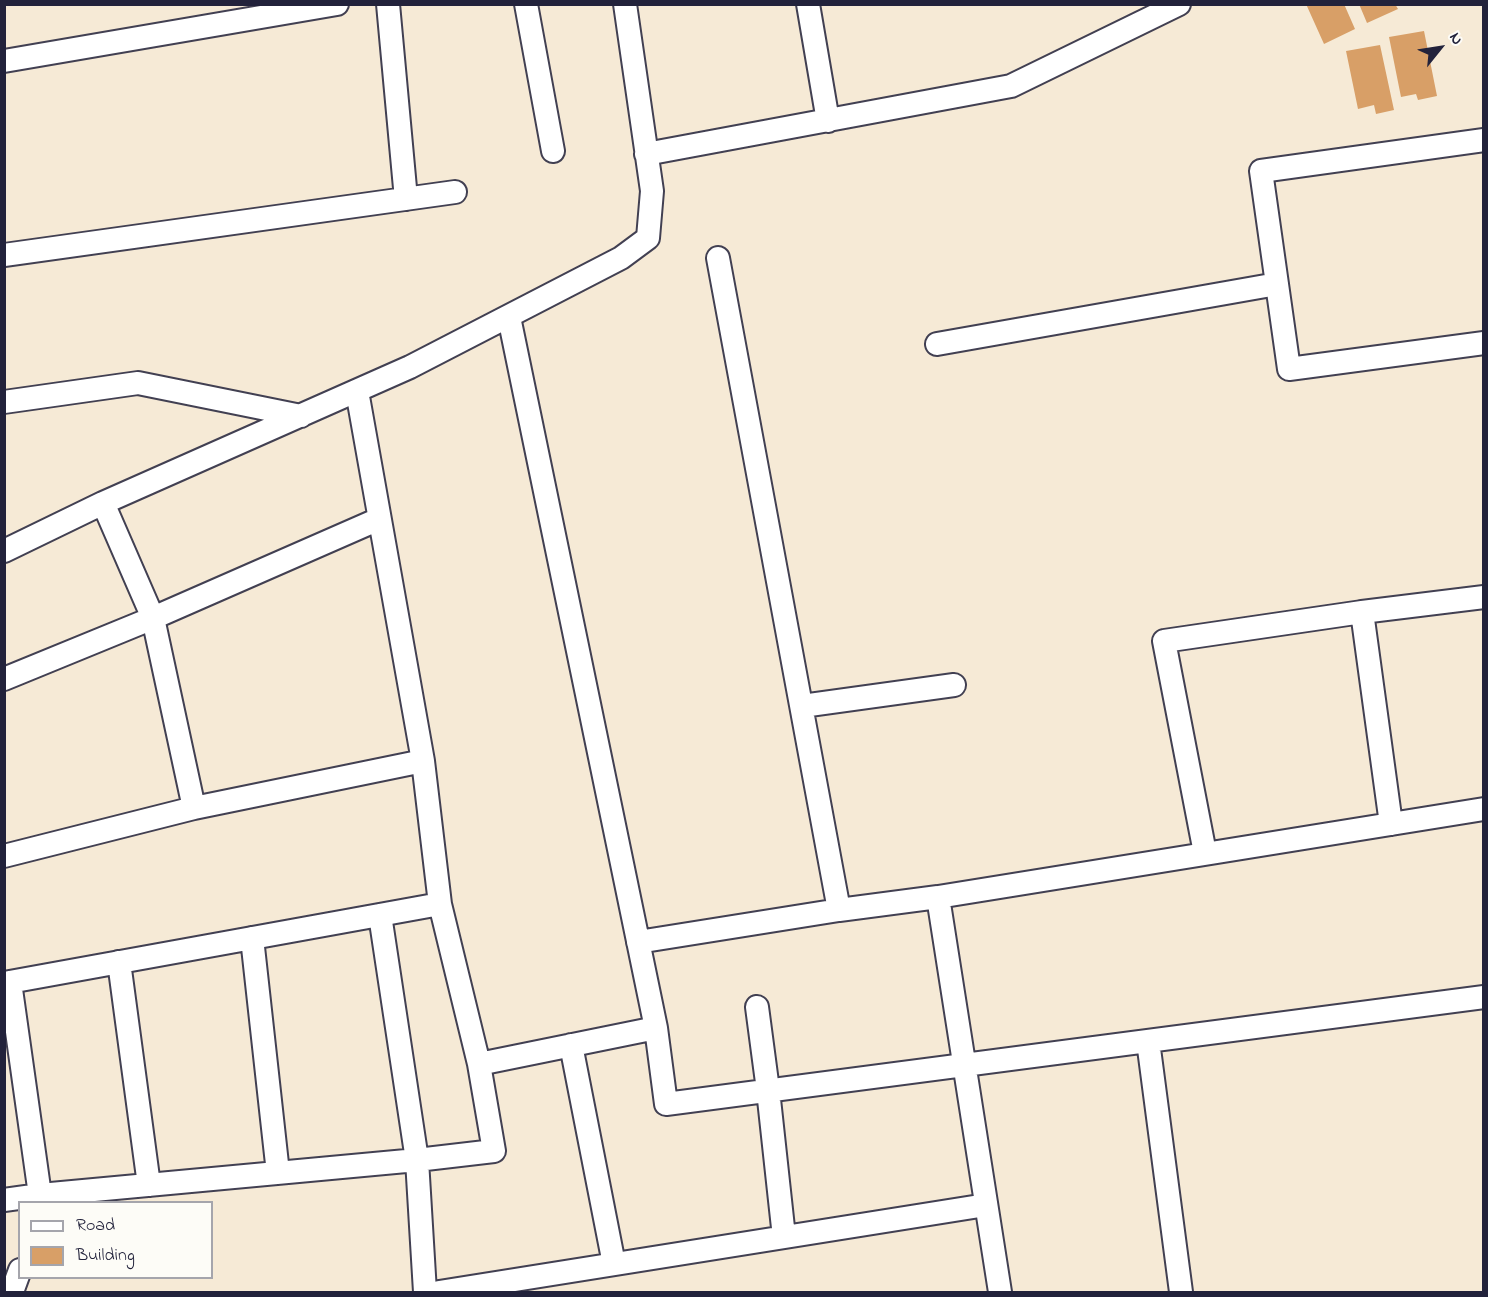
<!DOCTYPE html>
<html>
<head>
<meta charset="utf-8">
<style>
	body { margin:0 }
	#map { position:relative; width:1488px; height:1297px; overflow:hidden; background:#f6ead6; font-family:"Indie Flower",sans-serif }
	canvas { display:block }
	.frame { position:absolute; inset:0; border:6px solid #22223b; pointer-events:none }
	.legend { position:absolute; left:18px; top:1201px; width:195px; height:78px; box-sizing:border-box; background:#fdfcf7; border:2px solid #a5a5ac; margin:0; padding:8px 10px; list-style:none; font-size:18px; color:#22223b }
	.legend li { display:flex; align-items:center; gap:12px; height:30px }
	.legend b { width:30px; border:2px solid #a5a5ac }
	.north { position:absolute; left:1410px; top:18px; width:60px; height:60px; -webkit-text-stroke:4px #fdfcf7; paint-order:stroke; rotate:60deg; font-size:16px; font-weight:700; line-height:24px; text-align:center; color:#22223b }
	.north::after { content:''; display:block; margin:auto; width:21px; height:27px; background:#22223b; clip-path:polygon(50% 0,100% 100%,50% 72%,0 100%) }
</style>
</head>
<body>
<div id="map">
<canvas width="1488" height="1297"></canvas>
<div class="frame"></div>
<ul class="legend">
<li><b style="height:8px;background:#fff"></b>Road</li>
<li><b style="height:16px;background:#d89f67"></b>Building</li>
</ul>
<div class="north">N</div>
</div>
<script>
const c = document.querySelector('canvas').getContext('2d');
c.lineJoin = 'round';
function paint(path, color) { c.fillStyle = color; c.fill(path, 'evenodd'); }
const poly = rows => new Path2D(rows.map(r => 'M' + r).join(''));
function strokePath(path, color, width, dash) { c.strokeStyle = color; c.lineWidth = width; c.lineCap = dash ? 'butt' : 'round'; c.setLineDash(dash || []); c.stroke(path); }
paint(poly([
	[1306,4,1344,4,1355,29,1324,44],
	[1359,4,1395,4,1398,9,1367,23],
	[1424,31,1437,96,1418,100,1416,94,1401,97,1389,37],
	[1380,45,1394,110,1376,114,1374,105,1358,109,1346,51]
]), '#d89f67');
const street = poly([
	[388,4,406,199],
	[526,4,553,151],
	[808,4,828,121],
	[4,61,337,4],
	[1484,140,1261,171,1289,369,1484,343],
	[646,154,1011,86,1179,4],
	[4,255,455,192],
	[718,258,839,910],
	[937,344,1277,284],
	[4,402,138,383,301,416],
	[4,551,103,503,410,367,621,258,648,238,652,191,625,4],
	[1362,612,1391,824],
	[4,679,153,618,379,519],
	[802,706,954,685],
	[194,808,423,761],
	[1205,853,1164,641,1362,612,1484,597],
	[4,856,194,808,153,618,103,503],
	[938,897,1000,1292],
	[380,915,417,1160,425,1292],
	[252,938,278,1173],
	[638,942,839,910,938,897,1484,809],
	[119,962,149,1185],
	[10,982,40,1195,38,1202],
	[4,983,440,904],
	[757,1007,768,1090,784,1237],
	[656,1028,666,1104,1484,997],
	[1148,1041,1181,1292],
	[571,1045,614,1264],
	[479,1064,656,1028,509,317],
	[4,1200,40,1195,417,1160,494,1151,479,1064,440,904,423,761,357,391],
	[12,1292,20,1270],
	[439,1292,986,1205]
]);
strokePath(street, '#424052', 26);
strokePath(street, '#fff', 22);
</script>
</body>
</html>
